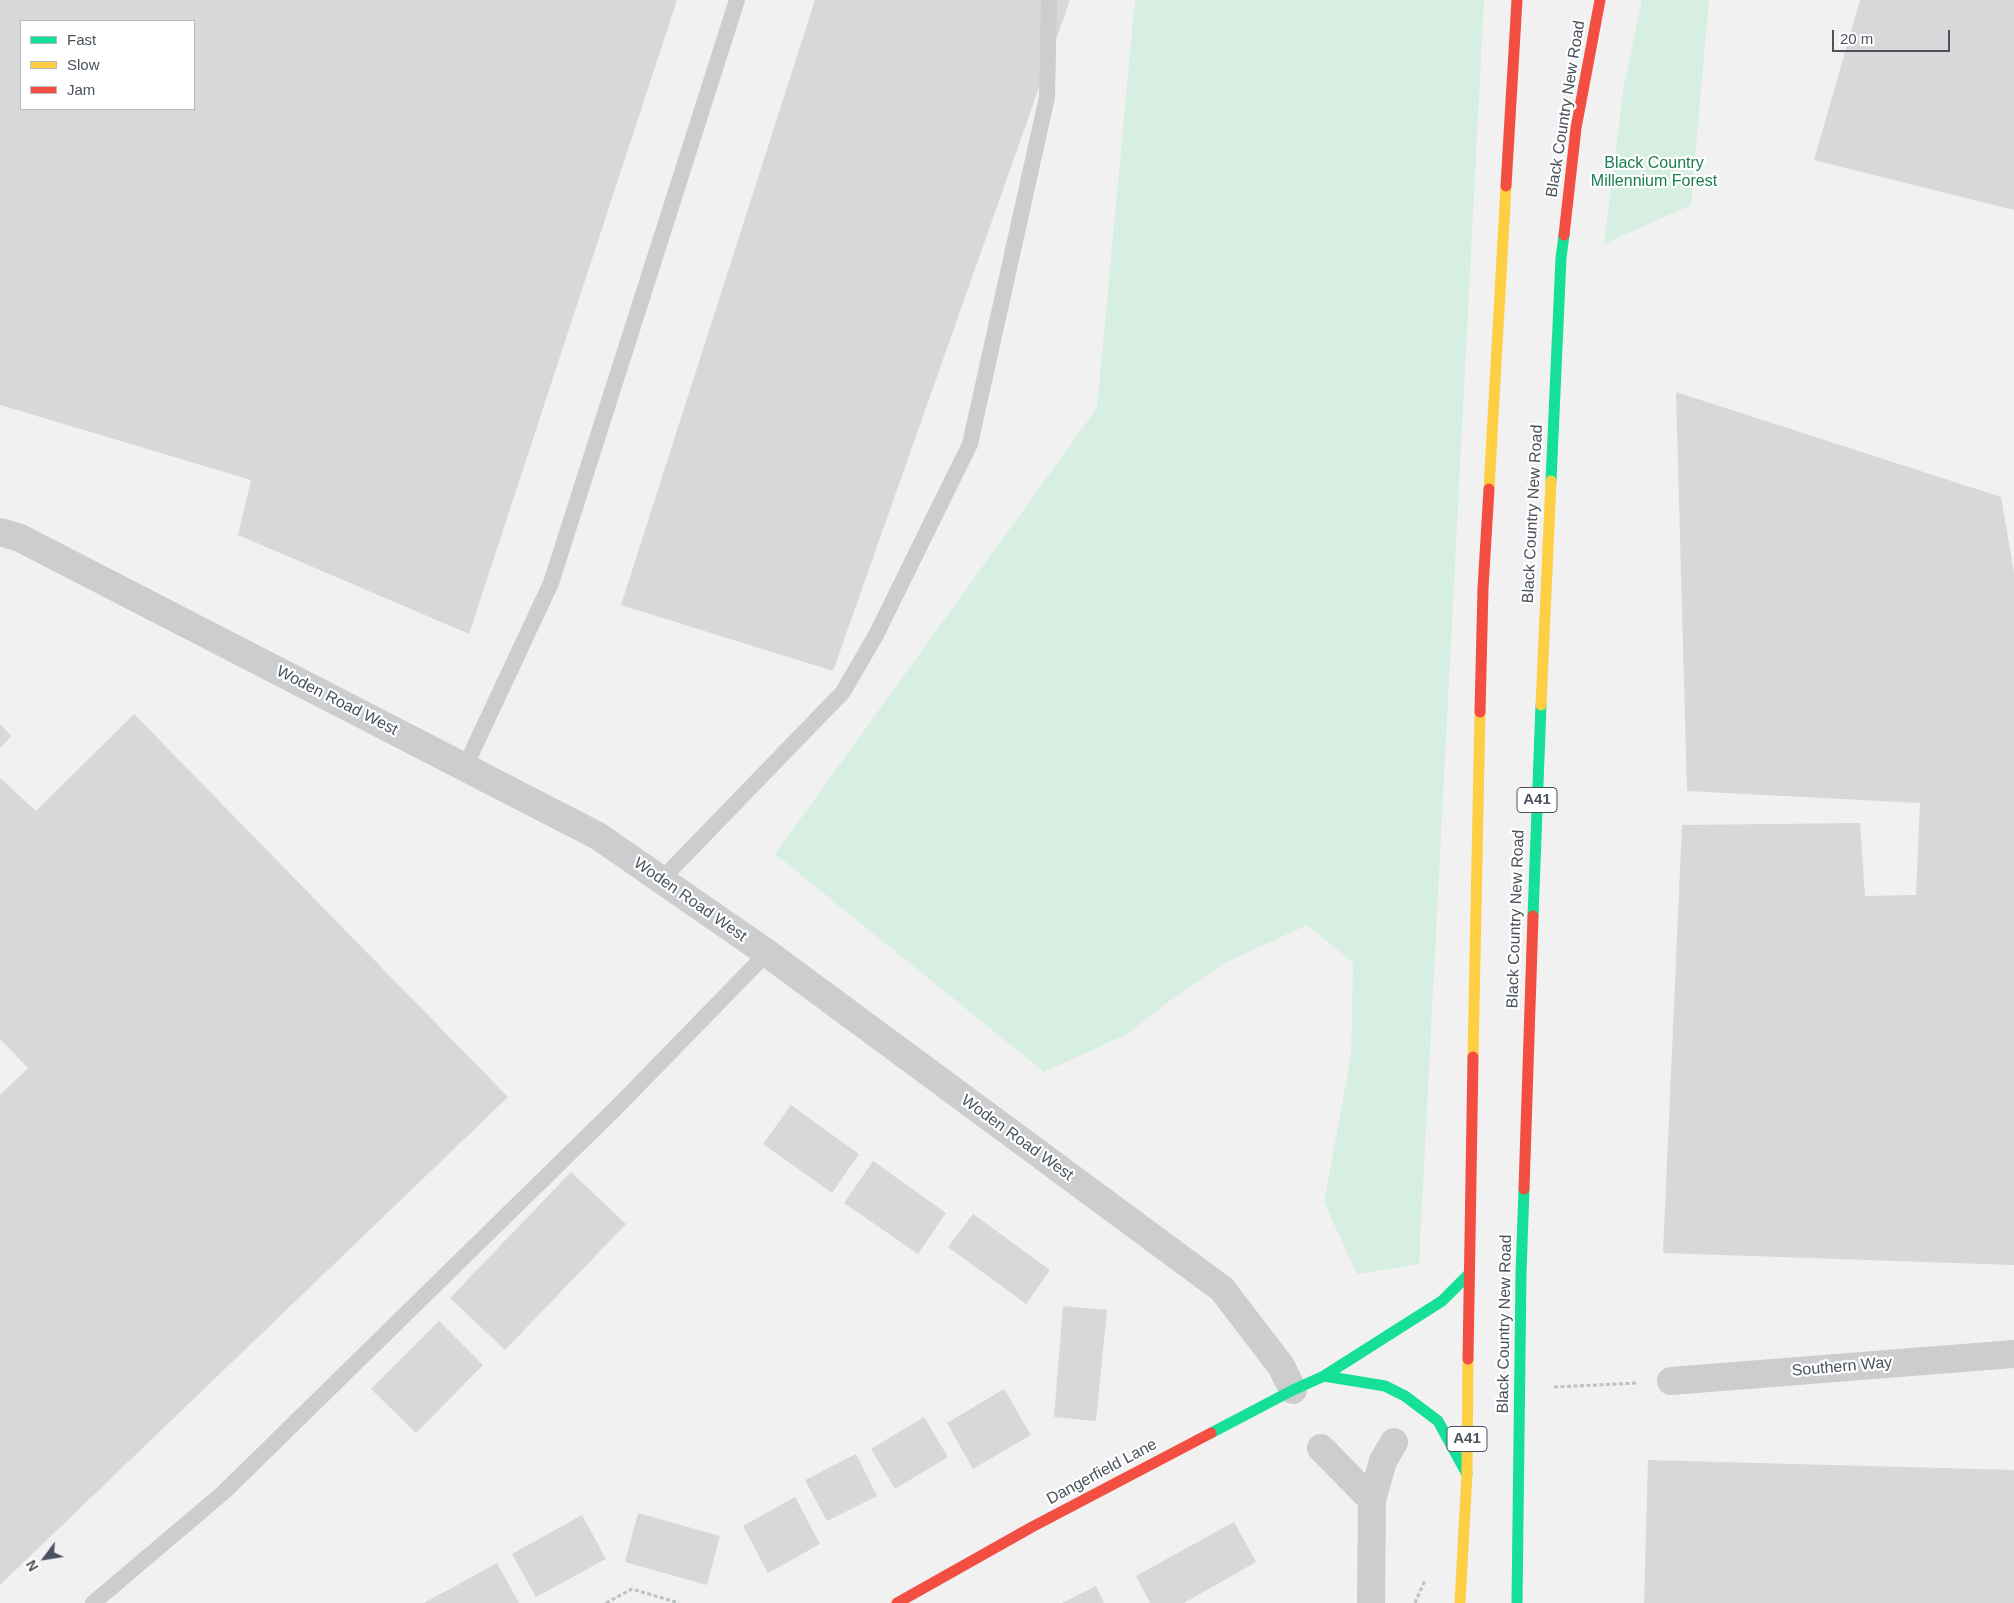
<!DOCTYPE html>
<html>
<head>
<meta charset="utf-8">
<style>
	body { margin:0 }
	#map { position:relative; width:2014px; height:1603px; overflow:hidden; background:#f2f1f1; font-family:Helvetica,sans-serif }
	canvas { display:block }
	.legend { position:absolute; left:20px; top:20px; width:175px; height:90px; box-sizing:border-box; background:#fff; border:1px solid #b6babe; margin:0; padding:6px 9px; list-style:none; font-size:15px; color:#49525d }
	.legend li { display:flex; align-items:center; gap:10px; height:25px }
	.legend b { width:25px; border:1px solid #b6babe }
	.north { position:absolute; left:20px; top:1533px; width:50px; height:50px; -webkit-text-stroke:4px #fff; paint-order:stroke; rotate:239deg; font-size:14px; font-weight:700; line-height:20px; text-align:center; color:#49525d }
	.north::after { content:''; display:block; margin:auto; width:18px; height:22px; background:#49525d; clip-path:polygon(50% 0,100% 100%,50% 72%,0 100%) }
	.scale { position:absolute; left:1832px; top:30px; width:118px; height:22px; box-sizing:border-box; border:2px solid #49525d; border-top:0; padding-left:6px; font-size:15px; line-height:18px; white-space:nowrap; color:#49525d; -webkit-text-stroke:4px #fff; paint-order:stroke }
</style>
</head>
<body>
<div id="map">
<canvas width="2014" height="1603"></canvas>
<ul class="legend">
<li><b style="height:6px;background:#16e098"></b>Fast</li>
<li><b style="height:6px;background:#ffcf43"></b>Slow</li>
<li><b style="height:6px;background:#f24e42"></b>Jam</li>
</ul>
<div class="north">N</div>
<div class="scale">20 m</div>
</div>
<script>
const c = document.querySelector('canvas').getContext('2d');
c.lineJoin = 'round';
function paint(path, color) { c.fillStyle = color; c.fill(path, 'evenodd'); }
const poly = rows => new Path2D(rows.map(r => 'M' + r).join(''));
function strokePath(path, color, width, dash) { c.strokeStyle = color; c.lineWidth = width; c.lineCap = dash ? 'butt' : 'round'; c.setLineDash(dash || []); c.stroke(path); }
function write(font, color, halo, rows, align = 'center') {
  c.font = font + ' Helvetica,sans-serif'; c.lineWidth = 4.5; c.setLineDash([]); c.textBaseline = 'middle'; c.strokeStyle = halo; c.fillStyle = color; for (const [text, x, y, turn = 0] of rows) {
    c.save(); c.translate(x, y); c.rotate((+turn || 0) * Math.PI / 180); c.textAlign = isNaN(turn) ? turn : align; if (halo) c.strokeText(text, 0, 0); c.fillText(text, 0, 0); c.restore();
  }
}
paint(poly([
	[1135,0,1484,0,1419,1264,1357,1274,1324,1202,1351,1056,1353,963,1307,925,1227,962,1168,1002,1127,1034,1044,1072,775,854,1097,408],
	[1642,0,1709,0,1691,205,1604,244,1624,85]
]), '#d7efe2');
paint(poly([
	[0,0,677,0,469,634,238,535,251,480,0,405],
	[21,21,194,21,194,109,21,109],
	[815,0,1070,0,833,671,621,605],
	[1860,0,2014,0,2014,210,1814,160],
	[1676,392,2001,497,2014,573,2014,1265,1663,1253,1682,825,1860,823,1865,896,1916,895,1920,803,1687,791],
	[134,714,508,1097,0,1585,0,1095,28,1068,0,1039,0,778,36,811],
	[0,724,11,736,0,748],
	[791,1105,859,1154,832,1193,763,1144],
	[873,1161,946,1213,918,1254,844,1203],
	[571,1172,626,1224,505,1350,450,1298],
	[973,1214,1050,1270,1026,1304,948,1247],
	[1063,1306,1107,1310,1096,1421,1054,1417],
	[439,1321,483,1365,416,1433,371,1389],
	[1004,1389,1031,1435,973,1469,947,1423],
	[924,1417,948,1457,895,1489,871,1449],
	[856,1454,877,1496,827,1521,805,1480],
	[1648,1460,2014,1470,2014,1603,1644,1603],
	[795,1497,820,1544,768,1573,743,1526],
	[638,1513,720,1536,707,1585,625,1562],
	[582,1515,606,1559,536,1597,512,1554],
	[1234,1522,1256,1562,1184,1603,1150,1603,1136,1576],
	[497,1563,519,1603,424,1603],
	[1096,1586,1104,1603,1062,1603]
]), '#d8d8da');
strokePath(poly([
	[1554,1387,1638,1383],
	[606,1603,632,1589,679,1603],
	[1415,1603,1425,1580]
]), '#b9c4c1', 3, [4, 2.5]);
strokePath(poly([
	[465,767,551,583,737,0],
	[661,880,843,692,876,635,970,444,1047,97,1049,0],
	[93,1603,224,1492,618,1106,767,953]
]), '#cbcdcf', 16);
strokePath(poly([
	[0,532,20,538,598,836,767,953,1222,1289,1281,1366,1293,1390],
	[1671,1381,2014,1354],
	[1321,1448,1372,1500,1383,1461,1394,1442],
	[1371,1603,1372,1500]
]), '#cbcdcf', 28);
strokePath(poly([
	[1551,481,1561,258,1564,235],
	[1533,916,1541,705],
	[1324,1376,1385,1386,1405,1396,1438,1421,1467,1474],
	[1211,1433,1293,1390,1324,1376,1442,1301,1468,1275],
	[1517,1603,1521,1273,1524,1189]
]), '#16e098', 11);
strokePath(poly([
	[1489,489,1506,186],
	[1541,705,1551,481],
	[1473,1057,1480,712],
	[1460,1603,1467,1474,1468,1359]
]), '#ffcf43', 11);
strokePath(poly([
	[1506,186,1517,0],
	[1564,235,1576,128,1600,0],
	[1480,712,1483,588,1489,489],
	[1524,1189,1533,916],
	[1468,1359,1473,1057],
	[897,1603,1032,1527,1211,1433]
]), '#f24e42', 11);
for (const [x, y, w] of [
	[1537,800,40],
	[1467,1439,40]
]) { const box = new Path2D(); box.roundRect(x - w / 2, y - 12.5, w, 25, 4); c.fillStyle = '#fff'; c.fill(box); strokePath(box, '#49525d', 1); }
write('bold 15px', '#49525d', null, [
	["A41",1537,800],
	["A41",1467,1439]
]);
write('16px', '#49525d', '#fff', [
	["Black Country New Road",1566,109,-81],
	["Black Country New Road",1533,514,-87],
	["Woden Road West",337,701,27],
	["Woden Road West",690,900,35],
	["Black Country New Road",1516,919,-88],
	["Woden Road West",1017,1138,36],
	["Black Country New Road",1505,1324,-89],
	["Southern Way",1842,1367,-5],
	["Dangerfield Lane",1102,1472,-28]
]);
write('16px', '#1b7d52', '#fff', [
	["Black Country",1654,164],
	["Millennium Forest",1654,182]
]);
</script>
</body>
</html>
